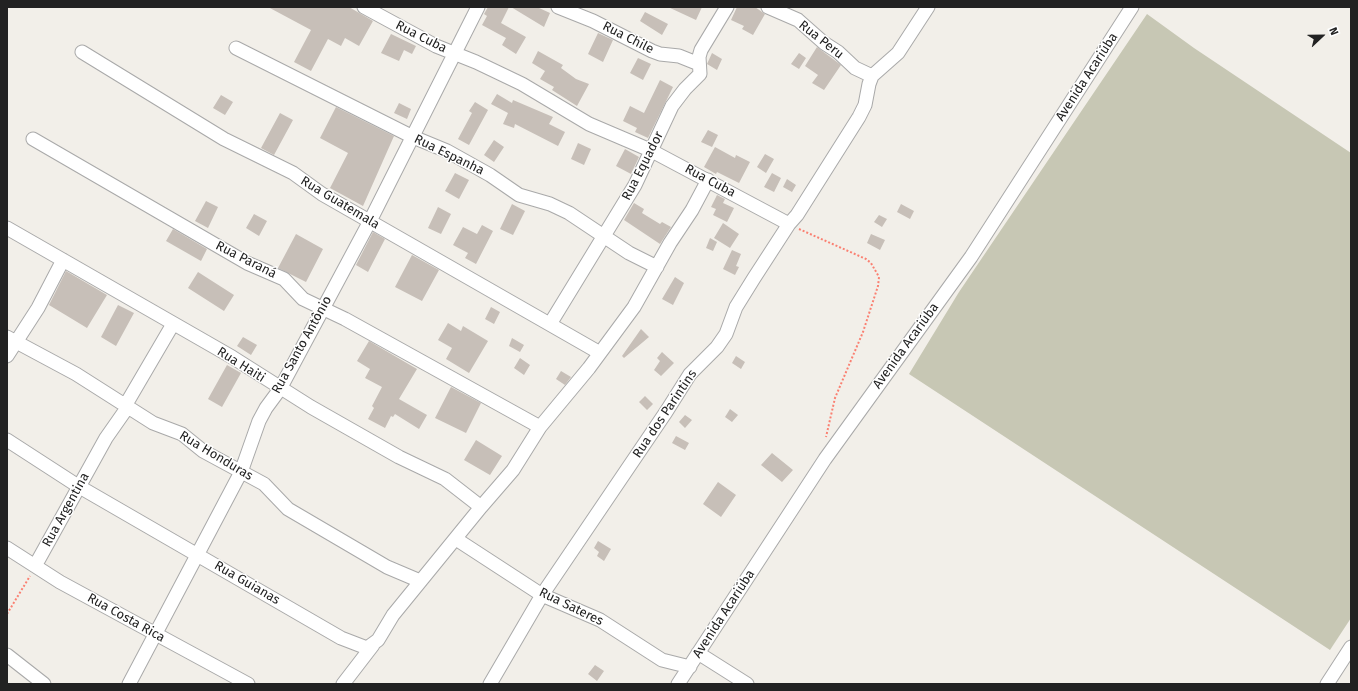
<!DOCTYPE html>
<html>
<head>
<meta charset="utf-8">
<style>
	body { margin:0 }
	#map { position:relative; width:1358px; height:691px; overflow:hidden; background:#f2efe9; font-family:"Fira Sans",sans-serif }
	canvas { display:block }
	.frame { position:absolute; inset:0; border:8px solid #222; pointer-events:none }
	.north { position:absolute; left:1302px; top:16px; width:40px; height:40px; -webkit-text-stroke:3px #fff; paint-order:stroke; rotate:68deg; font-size:11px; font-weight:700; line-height:16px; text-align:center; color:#222 }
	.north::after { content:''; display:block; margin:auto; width:14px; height:18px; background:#222; clip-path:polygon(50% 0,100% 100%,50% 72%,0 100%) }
</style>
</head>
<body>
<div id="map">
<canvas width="1358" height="691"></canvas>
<div class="frame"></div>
<div class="north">N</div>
</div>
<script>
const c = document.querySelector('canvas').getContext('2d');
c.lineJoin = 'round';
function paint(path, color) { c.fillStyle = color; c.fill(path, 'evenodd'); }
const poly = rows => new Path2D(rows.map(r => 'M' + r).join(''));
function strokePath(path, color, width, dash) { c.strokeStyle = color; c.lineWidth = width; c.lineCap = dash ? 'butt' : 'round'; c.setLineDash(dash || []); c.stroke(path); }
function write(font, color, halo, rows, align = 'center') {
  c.font = font + ' "Fira Sans",sans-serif'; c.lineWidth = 3; c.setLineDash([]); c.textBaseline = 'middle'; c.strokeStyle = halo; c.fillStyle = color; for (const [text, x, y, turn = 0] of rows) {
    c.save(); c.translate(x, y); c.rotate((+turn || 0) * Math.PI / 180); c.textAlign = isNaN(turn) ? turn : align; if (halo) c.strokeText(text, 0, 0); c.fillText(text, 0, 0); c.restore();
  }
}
paint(poly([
	[1147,14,1194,48,1351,153,1351,618,1330,650,909,374,959,292]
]), '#c7c7b4');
paint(poly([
	[268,7,349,7,373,21,359,46,345,38,341,46,328,39,311,71,294,62,311,30],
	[488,7,509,7,501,23,526,37,516,54,502,45,506,38,482,25,487,16,484,14],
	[511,7,537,7,550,13,544,27],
	[668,7,702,7,696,20],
	[737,7,755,7,765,14,753,35,742,29,744,26,731,20],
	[645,12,668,24,662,35,640,21],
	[598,33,613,40,603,62,588,54],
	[391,34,416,46,412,54,404,50,399,61,381,53],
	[817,47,841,65,824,90,812,83,818,75,805,66],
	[538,51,563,65,561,68,576,79,589,84,577,106,552,90,554,87,540,79,545,71,532,63],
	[712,53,722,59,717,70,707,64],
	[799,53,806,58,799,69,791,64],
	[638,58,651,64,643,80,630,73],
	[660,80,673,87,648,138,635,132,637,128,623,121,630,106,644,113],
	[497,94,512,103,513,100,553,117,549,124,565,132,558,146,515,124,514,128,503,124,508,113,491,104],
	[221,95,233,102,225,115,213,108],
	[475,102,488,110,469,145,458,139,472,113,469,111],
	[399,103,411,109,407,119,394,113],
	[336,107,394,136,363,206,330,188,348,153,320,138],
	[280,113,293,120,274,155,261,148],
	[708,130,718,135,712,147,701,142],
	[494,140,504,147,494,162,484,155],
	[578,143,591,149,584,165,571,159],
	[715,147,735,158,736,155,750,162,739,183,717,172,716,174,704,167],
	[625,149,639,157,631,174,616,166],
	[765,154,774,159,766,173,757,167],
	[455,173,469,180,459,199,445,191],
	[772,173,781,178,774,192,764,187],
	[787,179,796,185,792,192,783,187],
	[717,195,725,199,723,203,734,208,727,222,713,215,716,209,711,207],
	[206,201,218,207,208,228,195,221],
	[634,203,644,209,642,213,660,224,662,222,671,227,660,244,624,220],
	[512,204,525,211,513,235,500,229],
	[901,204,914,211,910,219,897,212],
	[438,207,451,214,441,234,428,228],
	[254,214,267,221,259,236,246,228],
	[879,215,887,219,882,227,874,222],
	[723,223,739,234,730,248,714,238],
	[482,225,493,231,476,264,465,258,468,253,453,245,463,227,477,234],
	[173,229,207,249,201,261,166,241],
	[373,232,385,239,368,272,356,265],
	[296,234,323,249,306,282,278,268],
	[871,234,885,240,880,250,867,243],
	[710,238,717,242,713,251,706,248],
	[732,250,741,254,736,266,739,267,735,275,723,269],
	[412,255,439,270,422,301,395,287],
	[66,271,107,295,87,328,49,305],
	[198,272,234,295,224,311,188,288],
	[675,277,684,283,673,305,662,299],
	[118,305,134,313,116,346,101,337],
	[491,307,500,312,494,324,485,319],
	[448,323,461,331,463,326,488,341,469,373,446,359,452,348,438,340],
	[641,329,649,337,624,358,622,356],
	[243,337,257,345,251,355,237,346],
	[512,338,524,345,520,352,509,346],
	[369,341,417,369,399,399,427,415,419,429,395,414,393,417,391,416,385,428,368,419,374,408,372,406,382,387,365,378,370,369,357,361],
	[662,352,674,363,661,376,654,370,660,361,657,358],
	[736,356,745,362,741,369,732,363],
	[520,358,530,365,524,375,514,368],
	[227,365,241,373,222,407,208,399],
	[561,371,571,377,565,385,556,379],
	[451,387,481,403,466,433,435,418],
	[645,396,653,404,647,410,639,402],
	[730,409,738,415,732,422,725,417],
	[685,415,692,420,685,428,679,422],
	[676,436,689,443,685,450,672,443],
	[476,440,502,456,490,475,464,460],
	[772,453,793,470,782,482,761,465],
	[718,482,736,495,721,517,703,504],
	[598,541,611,549,604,561,597,556,599,552,594,548],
	[595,665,604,671,597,681,588,674]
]), '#c7bfb8');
const minor = poly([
	[364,7,436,46,476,62,522,84,589,124,650,150,789,224],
	[558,7,593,21,652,51,660,54,679,56,699,64],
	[768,7,798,20,824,43,838,52,855,68,872,76],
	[236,48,413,137,447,151,490,175,519,195,550,204,569,213,629,253,657,267],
	[82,52,224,139,293,173,322,194,600,353],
	[33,139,247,263,284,279,303,299,345,319,540,427],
	[7,228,232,357,311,407,399,457,445,479,481,507,393,615,378,640,367,648,341,638,78,486,7,440],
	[550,324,635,185,672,106,685,89,700,74,699,57,701,50,727,7],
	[7,337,76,374,153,423,182,434,203,451,264,484,288,509,387,567,420,581],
	[7,356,38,308,63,260],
	[125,406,173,324],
	[481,507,513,470,540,427,589,368,634,307,670,243,692,210,708,180],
	[456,539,542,595,600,620,662,660,690,667],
	[7,548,60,582,248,684],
	[35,566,106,438,127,408],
	[698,653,747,684],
	[7,655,44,684],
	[129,684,241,472,259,421,266,408,280,389,370,221,478,7],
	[343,684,373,645],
	[490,684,542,595,666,412,690,374,717,347,726,334,736,307,754,278,789,224,797,215,859,117,865,105,869,84,872,76,898,53,928,7],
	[678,684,825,459,971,257,1132,7],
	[1327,684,1351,647]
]);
strokePath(minor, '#a9a9a9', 15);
strokePath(poly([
	[799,229,866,259,871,263,879,277,878,286,863,332,835,398,826,437],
	[7,614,30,576]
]), '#fa8072', 2, [2, 2]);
strokePath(minor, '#fff', 13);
write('13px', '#222', '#fff', [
	["Rua Cuba",421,37,27],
	["Rua Chile",628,38,27],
	["Rua Peru",821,40,38],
	["Avenida Acariúba",1087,77,-57],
	["Rua Espanha",449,155,26],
	["Rua Equador",643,166,-63],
	["Rua Cuba",710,181,28],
	["Rua Guatemala",340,203,31],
	["Rua Paraná",246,260,27],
	["Rua Santo Antônio",302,345,-61],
	["Avenida Acariúba",906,346,-54],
	["Rua Haiti",241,365,32],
	["Rua dos Parintins",665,414,-56],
	["Rua Honduras",216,456,31],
	["Rua Argentina",66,510,-61],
	["Rua Guianas",247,583,30],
	["Rua Sateres",571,607,26],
	["Avenida Acariúba",724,614,-57],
	["Rua Costa Rica",126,618,29]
]);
</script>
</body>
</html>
